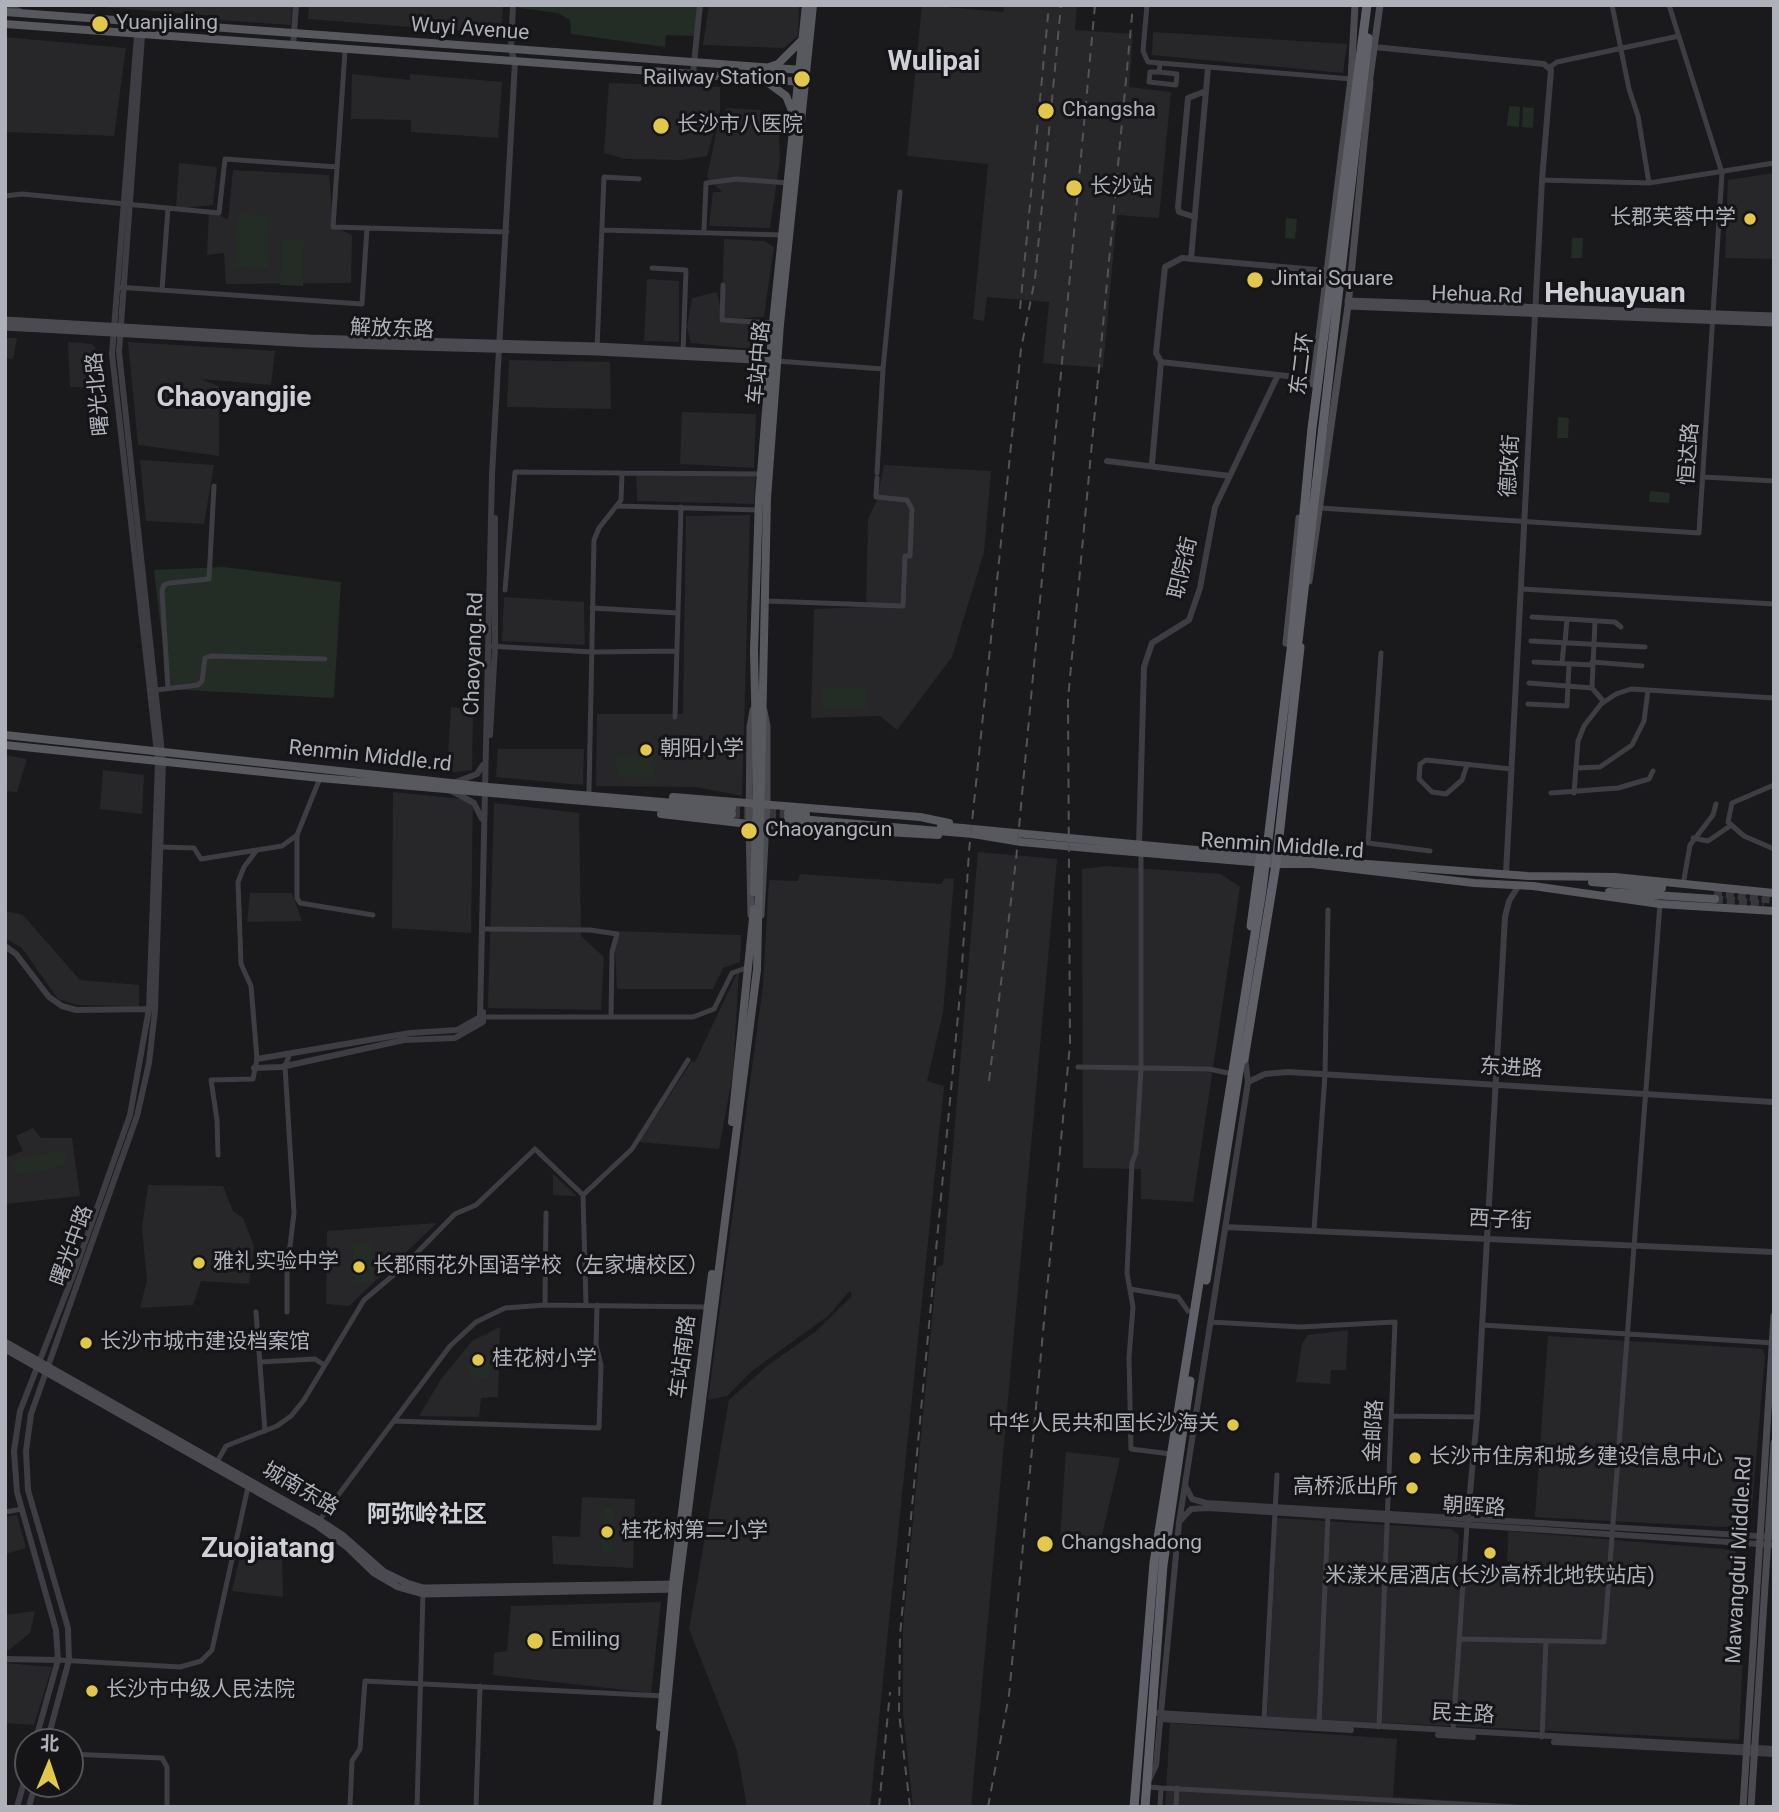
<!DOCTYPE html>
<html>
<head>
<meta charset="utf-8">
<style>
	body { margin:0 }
	#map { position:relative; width:1779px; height:1812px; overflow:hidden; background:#1a1a1c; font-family:Roboto,"Noto Sans SC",sans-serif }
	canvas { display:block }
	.frame { position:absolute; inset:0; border:7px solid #aeb0ba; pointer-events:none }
	.north { position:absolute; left:14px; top:1728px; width:70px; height:70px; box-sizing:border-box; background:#151517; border:2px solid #525358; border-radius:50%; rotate:2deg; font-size:19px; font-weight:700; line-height:28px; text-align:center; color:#aeb0ba }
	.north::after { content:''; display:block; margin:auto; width:24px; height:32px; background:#e1c84d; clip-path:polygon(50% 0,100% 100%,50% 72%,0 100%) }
</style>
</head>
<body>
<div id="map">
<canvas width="1779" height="1812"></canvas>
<div class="frame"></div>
<div class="north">北</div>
</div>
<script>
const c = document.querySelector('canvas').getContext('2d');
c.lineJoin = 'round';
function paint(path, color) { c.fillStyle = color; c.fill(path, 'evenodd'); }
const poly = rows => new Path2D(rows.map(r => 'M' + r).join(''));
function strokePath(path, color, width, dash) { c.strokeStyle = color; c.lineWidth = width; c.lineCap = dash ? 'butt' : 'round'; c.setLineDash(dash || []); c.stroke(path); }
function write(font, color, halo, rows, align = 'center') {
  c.font = font + ' Roboto,"Noto Sans SC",sans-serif'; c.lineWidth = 6; c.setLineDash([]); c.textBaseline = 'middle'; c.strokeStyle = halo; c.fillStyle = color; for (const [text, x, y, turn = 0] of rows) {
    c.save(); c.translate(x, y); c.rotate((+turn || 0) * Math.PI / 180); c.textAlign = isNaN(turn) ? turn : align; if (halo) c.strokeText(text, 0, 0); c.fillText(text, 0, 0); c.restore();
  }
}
paint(poly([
	[79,5,292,5,291,25,215,20,215,16],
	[309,5,503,5,501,34,308,19],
	[709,5,799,5,798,36,784,48,703,45],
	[922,5,1003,12,1005,5,1077,5,1075,30,1133,34,1129,87,1171,92,1159,218,1117,215,1103,368,1043,363,1049,302,987,297,984,321,973,319,988,164,907,156],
	[1153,32,1221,36,1347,44,1343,73,1152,55],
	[5,37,126,48,114,136,5,132],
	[352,74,410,80,410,74,502,82,498,138,411,132,411,120,351,119],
	[609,83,720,87,720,111,707,156,681,160,625,159,604,153],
	[727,108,760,110,778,121,780,160,770,228,709,226,713,192,722,192,707,177,719,119],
	[179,163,217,167,213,205,176,209],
	[233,170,329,175,333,226,352,235,351,283,226,284,224,253,207,255,209,212,228,219],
	[1774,173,1774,259,1725,258,1728,180],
	[724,239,764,241,774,247,764,317,727,319,771,327,764,350,691,343,687,327,692,298,717,292,722,315],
	[647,279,679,281,679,342,644,341],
	[5,338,17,338,13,359,5,358],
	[68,342,92,344,102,357,105,387,70,387],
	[128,342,275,351,271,385,200,379,219,386,219,456,138,445],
	[509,360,610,362,611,409,507,407],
	[682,412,756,414,754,468,680,464],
	[140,460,214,465,204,524,146,521],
	[884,465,991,471,984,552,952,657,897,730,880,716,811,718,814,609,866,607,868,519,877,500],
	[636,471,756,472,754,504,637,501],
	[750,515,742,796,696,787,596,786,597,714,683,714,686,516],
	[504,597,584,602,585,645,502,641],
	[451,707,473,710,472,770,447,773],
	[498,749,584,749,583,785,496,777],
	[5,755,27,759,17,792,5,791],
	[103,770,144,775,142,814,100,809],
	[393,792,473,800,471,933,392,928],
	[494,803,579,813,581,936,604,957,601,1010,488,1008],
	[978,852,1057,859,971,1807,913,1807,903,1714,903,1626,937,1267,943,1265],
	[1107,866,1221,874,1240,887,1193,1202,1141,1199,1141,1169,1083,1168,1082,869],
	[800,874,941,884,945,878,954,879,943,1013,927,1081,944,1086,870,1807,747,1807,737,1751,689,1629,729,1400,767,1366,815,1332,852,1296,850,1291,828,1316,752,1371,727,1396,708,1400,763,985,769,880,798,881],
	[250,893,292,893,302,921,247,922],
	[5,911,23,915,80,980,139,985,139,1006,77,1005,58,999,22,948,5,938],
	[614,931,741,935,740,962,723,968,713,989,617,989],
	[739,969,733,1073,719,1149,639,1142,692,1061,695,1062],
	[33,1128,41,1138,72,1138,80,1196,5,1204,5,1158,23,1151,16,1136],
	[553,1174,577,1196,553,1195],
	[148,1185,223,1186,233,1211,243,1218,254,1246,249,1284,201,1281,193,1305,140,1308,147,1281,142,1228],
	[437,1223,349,1306,326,1304,327,1231],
	[500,1327,498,1397,481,1398,479,1417,419,1416,441,1379,472,1341],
	[1348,1330,1346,1370,1331,1370,1330,1384,1296,1382,1302,1344,1308,1335],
	[1548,1336,1762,1349,1765,1355,1752,1507,1744,1525,1724,1527,1535,1517],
	[1066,1452,1120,1458,1101,1540,1060,1538],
	[582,1497,635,1499,633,1568,553,1564,552,1536,580,1537],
	[17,1515,26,1548,5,1554,5,1517],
	[1277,1518,1451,1529,1459,1535,1457,1567,1507,1569,1508,1531,1734,1550,1747,1566,1739,1740,1267,1717],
	[241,1551,282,1552,283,1597,232,1591],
	[661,1602,651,1693,493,1675,494,1653,507,1651,511,1606],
	[35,1611,30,1633,9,1650,5,1648,5,1615],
	[5,1663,52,1667,34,1725,5,1723],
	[1170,1723,1397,1739,1393,1797,1567,1807,1165,1807]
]), '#272629');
paint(poly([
	[519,5,700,5,697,36,666,35,665,47,571,34,570,20,558,13,519,8],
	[1509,106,1520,107,1519,127,1507,126],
	[1523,107,1534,108,1533,128,1522,127],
	[237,214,269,215,268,268,235,267],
	[1286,218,1297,219,1295,239,1285,238],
	[1572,238,1583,238,1582,258,1571,258],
	[281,241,303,241,303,286,280,285],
	[1558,417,1569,418,1568,438,1557,438],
	[1650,491,1670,493,1669,503,1649,502],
	[224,567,341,582,334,698,168,689,154,570],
	[823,688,867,688,867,709,823,709],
	[616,755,653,756,654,778,617,777],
	[59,1150,68,1154,65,1165,21,1175,15,1172,13,1166,17,1159],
	[371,1243,374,1282,355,1283,352,1244],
	[470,1356,490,1357,489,1378,470,1377],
	[603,1508,613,1508,613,1528,602,1528],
	[602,1532,613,1532,612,1552,601,1551]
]), '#242c26');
strokePath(poly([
	[732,808,788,813],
	[732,814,788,818],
	[1714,893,1774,900],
	[1715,899,1764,904]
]), '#38383c', 8, [8, 4]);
strokePath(poly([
	[1147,5,1143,51,1148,62,1351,79],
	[1612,5,1629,89,1638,116,1649,183],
	[345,51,333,227,507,232],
	[1550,67,1557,62,1679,36],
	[1159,72,1177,74,1176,85,1149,82,1150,72,1159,72,1160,63],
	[1542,180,1649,183,1774,163],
	[5,196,22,194,219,213,225,159,337,167],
	[602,230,783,235],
	[704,230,706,183,737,179,788,183],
	[652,268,686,270,683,352],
	[723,285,722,320,773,323],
	[117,287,362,304,367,228],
	[162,290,168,208],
	[597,349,604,177,639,179],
	[777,361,883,369,877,473],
	[883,369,900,192],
	[622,473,761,474],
	[1704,477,1774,481],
	[617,506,759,510],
	[1320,508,1699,533,1722,173,1669,5],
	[1522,589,1774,604],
	[505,590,515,472,622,473,621,500,599,528,594,540,589,792],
	[766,601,903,606,905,556,910,556,912,509,907,500,876,497,877,478],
	[592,608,678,613],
	[1532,617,1567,619],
	[1531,641,1645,647],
	[1565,643,1567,619,1615,622,1621,627],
	[488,646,592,652,677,651],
	[1381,653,1368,843,1430,851],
	[1534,662,1592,665],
	[1592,662,1642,666],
	[1562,663,1564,643],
	[1529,683,1592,688,1604,702],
	[1592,688,1595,621],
	[168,689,162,591,164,585,170,583,209,579,214,486],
	[156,690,198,685,202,681,205,658,211,656,325,659],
	[1528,704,1567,706,1569,664],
	[675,717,681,507],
	[1467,765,1462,780,1446,794,1432,792,1419,779,1420,764,1426,760,1511,769],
	[1576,768,1600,767,1632,745,1644,721,1648,690],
	[1774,785,1732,803,1728,822,1744,836,1774,849],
	[1551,793,1618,788,1649,779,1653,771],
	[1574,793,1578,741,1584,726,1601,704,1616,694,1631,689,1774,698],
	[297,835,297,898,300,903,373,915],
	[1693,838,1708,841,1730,826],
	[160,847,194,848,201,859,257,850],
	[1141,853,1141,1068,1136,1152,1132,1163,1127,1273,1133,1307,1129,1357,1131,1449,1171,1454],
	[1683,885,1690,845,1713,815,1716,804],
	[482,929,590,930,617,934,612,952,611,1017],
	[480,1017,693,1017,714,1009,732,973,749,967],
	[1078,1067,1209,1069,1228,1073],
	[218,1155,217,1120,211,1080,253,1079,257,1059,251,986,241,964,238,882,244,867,257,850,282,846,297,835,320,778],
	[583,1195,632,1149,688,1060],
	[1314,1230,1325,1075,1328,910],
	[1130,1289,1178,1297,1188,1311],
	[545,1305,546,1213],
	[256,1312,265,1431],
	[287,1312,287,1271,294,1213,285,1066,289,1056],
	[1210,1322,1301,1327,1395,1322,1379,1727],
	[1482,1325,1774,1343],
	[261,1362,315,1359,324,1365],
	[1391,1416,1477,1417],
	[394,1421,599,1428,601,1365,596,1345,597,1305],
	[217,1462,226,1446,277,1426,291,1416,304,1400,364,1300,403,1267,455,1214,476,1205,535,1149,583,1195,586,1305],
	[5,1512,22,1509],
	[318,1522,450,1346,476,1322,505,1308,545,1305,707,1307],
	[1459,1639,1604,1642,1660,904],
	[58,1660,180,1667,201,1661,212,1650,248,1487],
	[1264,1720,1277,1475],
	[1319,1724,1328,1515],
	[1453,1731,1467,1525],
	[1542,1737,1546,1641],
	[70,1754,162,1758,167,1767,167,1807],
	[1147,1787,1161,1788,1160,1807],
	[1161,1788,1513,1807],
	[350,1807,352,1761,360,1749,365,1681,664,1696],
	[417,1807,423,1594],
	[476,1807,480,1686],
	[1176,1807,1177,1788]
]), '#3d3d43', 5);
strokePath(poly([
	[5,6,20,11],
	[293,46,296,5],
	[1374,47,1544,64,1551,70,1542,180,1506,874],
	[693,73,700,5],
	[1195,217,1179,212,1178,207,1188,98,1206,91],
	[1191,259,1208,68],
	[1161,362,1314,379],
	[1107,461,1230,476],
	[1152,464,1161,362,1156,353,1165,267,1182,258,1327,271],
	[490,735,495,647,495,518],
	[456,782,477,774,483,765],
	[450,790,474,803,482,819],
	[1139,845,1144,667,1152,643,1189,620,1200,588,1215,507,1278,375],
	[5,946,16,954,49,997,62,1006,76,1010,149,1009],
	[257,1059,410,1033,457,1030,480,1017,492,474,515,62,511,50,513,5],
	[254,1068,281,1067,404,1040,455,1038,483,1022,483,1012],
	[1248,1082,1265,1074,1288,1072,1774,1102],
	[1225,1227,1774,1252],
	[1185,1485,1192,1499,1206,1503,1774,1537],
	[1180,1521,1191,1509,1208,1508,1774,1545],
	[1467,1525,1477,1417,1505,917,1509,901,1519,885],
	[5,1659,58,1660],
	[1157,1713,1774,1749],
	[1160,1719,1351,1730],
	[1438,1735,1473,1737],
	[35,1742,58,1660,56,1630,17,1492,14,1451,20,1411,74,1273,130,1115,149,1009,158,762,112,354,138,22],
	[47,1742,69,1660,68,1628,28,1490,26,1451,31,1414,137,1116,149,1063,155,1010,163,762,119,352,143,22],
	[1554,1742,1774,1754],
	[1149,1780,1156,1765,1179,1523,1248,1082,1245,1057],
	[17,1807,28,1768],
	[29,1807,35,1784]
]), '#3d3d43', 6);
strokePath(poly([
	[1351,81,1355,5],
	[1369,84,1380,5],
	[1348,301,1774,316],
	[1348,306,1774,323],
	[5,320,309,338,597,346,770,355],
	[5,327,309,344,597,352,774,361],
	[1313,384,1351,79],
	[1309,581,1348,306,1370,82],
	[1286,643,1299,518],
	[751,915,749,824,750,727,753,710],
	[761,915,767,804,767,726,764,711],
	[5,1342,319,1520,342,1535,384,1572,407,1583,423,1588,678,1584],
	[5,1349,316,1525,347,1547,374,1573,398,1587,423,1594,678,1589],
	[1743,1807,1774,1316],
	[1751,1807,1774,1443]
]), '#4a4a50', 7);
strokePath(poly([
	[5,12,802,70],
	[5,24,802,82],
	[769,67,778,64,802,40],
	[763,79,786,96,793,113],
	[5,735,488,787,732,808],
	[5,745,320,778,732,814],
	[673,797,920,817,949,823],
	[788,813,806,815],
	[661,814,749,824,938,835],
	[788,818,973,834,1021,842,1110,850,1276,864,1312,864,1474,883,1533,886,1660,904,1774,911],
	[941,826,1260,856,1528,876,1615,877,1774,893],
	[1592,882,1662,888],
	[754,892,757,787,754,651,759,498,773,323,806,5],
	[1609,892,1715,899],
	[732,1122,754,909],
	[660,1727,673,1584,712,1274],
	[657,1807,678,1589,757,970,767,498,780,324,813,5]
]), '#58585f', 8);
strokePath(poly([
	[1297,650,1368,38],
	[1251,926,1261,853],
	[1244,1059,1276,864,1300,647],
	[1206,1280,1242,1052],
	[1134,1807,1154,1563,1262,890,1291,650,1312,428,1367,5],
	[1145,1807,1163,1565,1190,1381]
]), '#606068', 9);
strokePath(poly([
	[1020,309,1049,5],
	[989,1081,1016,860,1095,5],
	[879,1807,890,1692],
	[910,1807,899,1713,900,1635,961,983,969,851,1021,349,1035,279,1061,5],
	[988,1807,1009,1695,1070,1044,1068,699,1133,5]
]), '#535359', 2, [9, 7]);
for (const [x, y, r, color] of [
	[100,24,9,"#e1c84d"],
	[802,79,9,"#e1c84d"],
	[1046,111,9,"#e1c84d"],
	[661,126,9,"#e1c84d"],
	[1074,188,9,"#e1c84d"],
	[1750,219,7,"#e1c84d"],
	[1255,280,9,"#e1c84d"],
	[646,750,7,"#e1c84d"],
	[749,831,9,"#e1c84d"],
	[199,1263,7,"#e1c84d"],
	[359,1267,7,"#e1c84d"],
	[86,1343,7,"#e1c84d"],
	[478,1360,7,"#e1c84d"],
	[1233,1425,7,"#e1c84d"],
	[1415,1458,7,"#e1c84d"],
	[1412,1488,7,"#e1c84d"],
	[607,1532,7,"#e1c84d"],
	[1045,1544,9,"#e1c84d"],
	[1490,1553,7,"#e1c84d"],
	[535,1641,9,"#e1c84d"],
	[92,1691,7,"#e1c84d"]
]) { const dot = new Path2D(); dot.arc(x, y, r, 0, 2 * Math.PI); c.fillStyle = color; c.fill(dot); strokePath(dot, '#151517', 2.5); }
write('21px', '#aeb0ba', '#151517', [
	["Yuanjialing",116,24],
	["Railway Station",786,79,"right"],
	["Changsha",1062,111],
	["长沙市八医院",677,126],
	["长沙站",1090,188],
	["长郡芙蓉中学",1736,219,"right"],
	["Jintai Square",1271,280],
	["朝阳小学",660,750],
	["Chaoyangcun",765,831],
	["雅礼实验中学",213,1263],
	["长郡雨花外国语学校（左家塘校区）",373,1267],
	["长沙市城市建设档案馆",100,1343],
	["桂花树小学",492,1360],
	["中华人民共和国长沙海关",1219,1425,"right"],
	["长沙市住房和城乡建设信息中心",1429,1458],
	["高桥派出所",1398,1488,"right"],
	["桂花树第二小学",621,1532],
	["Changshadong",1061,1544],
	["米漾米居酒店(长沙高桥北地铁站店)",1490,1577,"center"],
	["Emiling",551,1641],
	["长沙市中级人民法院",106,1691]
], 'left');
write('21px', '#aeb0ba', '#151517', [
	["Wuyi Avenue",470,30,4],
	["Hehua.Rd",1477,296,2],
	["解放东路",392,330,2],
	["车站中路",760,363,-85],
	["东二环",1303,364,-83],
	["曙光北路",99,394,-95],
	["恒达路",1690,454,-86],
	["德政街",1511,466,-87],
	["职院街",1184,568,-77],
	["Chaoyang.Rd",475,654,-88],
	["Renmin Middle.rd",370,757,6],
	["Renmin Middle.rd",1282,847,4],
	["东进路",1511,1069,3],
	["西子街",1500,1221,3],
	["曙光中路",73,1246,-70],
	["车站南路",684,1357,-83],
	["金邮路",1375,1431,-87],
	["城南东路",300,1490,30],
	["朝晖路",1474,1508,3],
	["Mawangdui Middle.Rd",1740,1560,-87],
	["民主路",1463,1715,3]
]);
write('bold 24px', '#cecfd7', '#151517', [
	["阿弥岭社区",427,1516]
]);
write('bold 28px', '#cecfd7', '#151517', [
	["Wulipai",934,63],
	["Hehuayuan",1615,295],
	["Chaoyangjie",234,399],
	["Zuojiatang",268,1550]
]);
</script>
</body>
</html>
